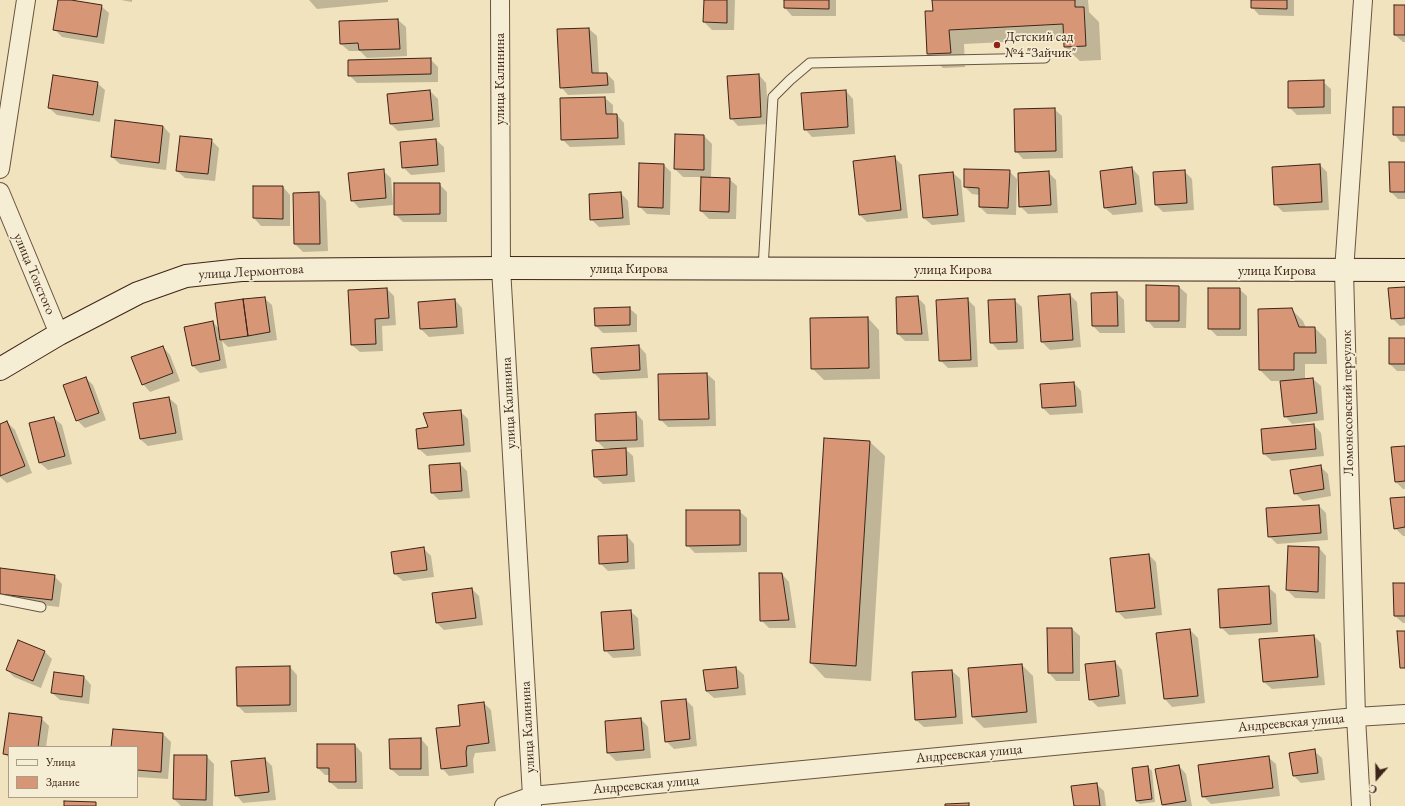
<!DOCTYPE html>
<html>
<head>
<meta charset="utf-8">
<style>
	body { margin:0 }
	#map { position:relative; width:1405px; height:806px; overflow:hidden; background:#f0e3bd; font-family:"EB Garamond",serif }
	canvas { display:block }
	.legend { position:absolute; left:8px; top:746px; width:130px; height:52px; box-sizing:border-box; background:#f5edd4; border:1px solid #ab9d89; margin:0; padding:5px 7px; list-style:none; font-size:12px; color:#3d2418 }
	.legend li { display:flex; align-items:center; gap:8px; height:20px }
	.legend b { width:20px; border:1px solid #ab9d89 }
	.north { position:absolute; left:1357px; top:758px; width:40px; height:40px; -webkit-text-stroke:3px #f5edd4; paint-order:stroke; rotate:200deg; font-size:11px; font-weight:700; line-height:16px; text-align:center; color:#3d2418 }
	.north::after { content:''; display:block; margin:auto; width:14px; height:18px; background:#3d2418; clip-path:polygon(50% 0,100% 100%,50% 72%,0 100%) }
</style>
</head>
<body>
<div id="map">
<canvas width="1405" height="806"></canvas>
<ul class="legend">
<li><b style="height:5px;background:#f5edd4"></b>Улица</li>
<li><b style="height:11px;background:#d79676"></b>Здание</li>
</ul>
<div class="north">С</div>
</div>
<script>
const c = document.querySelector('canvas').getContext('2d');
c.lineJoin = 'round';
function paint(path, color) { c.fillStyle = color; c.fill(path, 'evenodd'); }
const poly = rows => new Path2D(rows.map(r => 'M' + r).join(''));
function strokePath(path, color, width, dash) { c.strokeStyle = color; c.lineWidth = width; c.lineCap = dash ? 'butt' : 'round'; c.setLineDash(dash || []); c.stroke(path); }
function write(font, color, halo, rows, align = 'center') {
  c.font = font + ' "EB Garamond",serif'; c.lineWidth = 3.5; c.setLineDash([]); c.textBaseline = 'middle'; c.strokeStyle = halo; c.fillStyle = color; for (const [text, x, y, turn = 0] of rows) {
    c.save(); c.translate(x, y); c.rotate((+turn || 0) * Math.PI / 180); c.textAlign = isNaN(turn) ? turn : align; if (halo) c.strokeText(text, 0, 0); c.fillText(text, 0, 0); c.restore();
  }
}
paint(poly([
	[59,0,101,6,109,13,104,44,62,37,54,29],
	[121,0,132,0,132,2],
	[309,0,388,0,388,2,317,9],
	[705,0,735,0,734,30,712,30,704,22],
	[785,0,836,0,836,16,792,16,785,8],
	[933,0,1088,0,1089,12,1099,22,1101,60,1080,61,1065,47,1065,39,964,44,965,67,943,68,928,54,934,12],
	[1252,0,1294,0,1294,16,1259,15,1252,7],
	[1405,6,1405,42,1403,42,1395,35],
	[398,20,406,27,407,56,367,58,360,51,349,51,341,44,340,22],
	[589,29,597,36,599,74,607,74,614,81,615,93,568,95,561,87],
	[430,59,438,67,438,82,357,83,349,75],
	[759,75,766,83,769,124,738,126,731,118],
	[1323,82,1331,89,1331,114,1297,115,1289,107],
	[97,83,105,90,100,122,57,115,49,108],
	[430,91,438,99,440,127,398,131,391,124],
	[846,91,853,99,855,134,812,137,805,129],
	[605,98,613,105,613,115,617,115,624,123,625,145,570,147,562,139,561,99],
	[1405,108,1405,142,1401,142,1394,134],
	[1054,109,1062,116,1063,158,1023,159,1016,151],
	[163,126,170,134,166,170,120,164,112,157],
	[704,136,712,144,711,178,729,179,737,186,736,219,709,219,701,211,702,177,683,177,675,169],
	[211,140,219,148,215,181,185,178,177,171],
	[436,140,444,147,445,172,411,175,403,167,401,143],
	[894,157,902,165,908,218,867,222,860,215],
	[1405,163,1405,199,1398,199,1391,192],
	[664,165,671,172,670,215,647,214,639,206],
	[1320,165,1327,172,1329,210,1283,212,1275,204],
	[1132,168,1139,176,1143,212,1113,215,1105,208],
	[383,171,391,178,393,205,359,208,352,200],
	[1009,171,1017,179,1016,215,987,214,980,207,980,195,972,194,965,187],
	[1184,171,1192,179,1194,210,1163,212,1156,205],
	[953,173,961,180,965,222,932,225,924,218,920,176],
	[1049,173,1056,180,1058,213,1028,214,1020,206],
	[439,184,447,192,447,222,403,222,395,214],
	[283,187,290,195,290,226,261,226,254,218],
	[319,193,326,201,328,251,303,252,295,244,294,194],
	[621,193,628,201,630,225,599,227,591,219],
	[1147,286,1179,287,1187,294,1186,328,1154,328,1147,320],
	[1405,288,1405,325,1400,326,1392,318],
	[387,289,394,296,396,325,382,326,383,351,360,352,352,345],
	[1239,289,1247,296,1247,336,1217,336,1209,328],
	[1117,293,1124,300,1125,333,1100,333,1093,326],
	[1070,295,1077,302,1081,347,1050,350,1042,342,1039,297],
	[917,297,925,305,929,341,905,341,898,334],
	[264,298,272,305,277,340,228,347,222,341,227,368,200,373,192,365,213,322,219,329],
	[967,299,975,307,978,367,948,368,940,360],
	[455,300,462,308,464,334,429,337,421,329,419,303],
	[1014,300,1022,307,1024,349,998,350,991,342],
	[629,308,637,315,637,332,603,333,596,326],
	[1291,309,1303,321,1306,328,1315,328,1326,339,1327,364,1305,364,1305,379,1313,379,1321,386,1324,420,1292,424,1285,416,1281,381,1271,381,1260,370],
	[868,318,879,330,880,379,824,380,812,368],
	[1405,339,1405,371,1397,371,1390,364],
	[639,346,646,354,648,378,601,380,594,373],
	[163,347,170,355,180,381,150,392,143,384],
	[707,374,715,381,716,426,668,427,660,419],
	[86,378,93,385,106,420,85,428,77,420],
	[1074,383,1081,391,1083,413,1050,415,1043,408],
	[169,398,177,405,183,440,148,446,140,439],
	[460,411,468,419,471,452,427,456,419,449,430,428],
	[636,413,643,421,644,447,624,448,633,456,635,482,603,484,595,477,610,448,604,448,597,441],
	[54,418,62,425,72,464,48,470,40,463],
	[7,422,15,430,32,473,7,483,0,477,0,425],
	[1314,425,1321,433,1324,456,1272,461,1264,454],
	[870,442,885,456,871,681,825,678,811,663],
	[1405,447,1405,489,1403,489,1396,482],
	[460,464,467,471,470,498,439,500,432,493],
	[1320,466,1328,474,1331,496,1303,501,1295,493],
	[1405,498,1405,536,1403,536,1395,528],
	[1319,506,1326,513,1328,540,1277,544,1269,536],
	[739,511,747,518,747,552,695,553,687,545],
	[627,536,634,544,635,569,608,571,600,563],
	[423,548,431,556,434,577,403,581,395,574],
	[1319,548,1326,556,1325,599,1295,598,1287,590],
	[1149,555,1156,562,1162,615,1125,619,1117,611],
	[0,569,54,576,62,584,59,607,0,600],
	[782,574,789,582,796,628,769,628,761,620],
	[1405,584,1405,623,1403,623,1395,616],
	[1268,587,1276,594,1278,632,1229,635,1221,627],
	[472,589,479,596,483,625,444,630,437,623],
	[630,611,638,618,641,656,613,658,605,650],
	[1048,629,1072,629,1080,636,1080,681,1056,681,1049,673],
	[1190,630,1198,638,1205,703,1172,707,1165,699],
	[1314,636,1321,643,1325,685,1272,689,1264,682],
	[45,652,52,659,41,688,14,677,7,670],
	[1115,662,1122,670,1126,704,1098,707,1090,699],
	[1022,665,1033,676,1037,723,984,728,973,717],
	[290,667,297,675,297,712,245,713,238,706],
	[736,668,744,675,746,695,714,698,706,691],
	[952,671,960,678,963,724,924,727,916,720],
	[84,677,91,685,89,704,60,700,52,693],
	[686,700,693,707,697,746,674,749,666,741],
	[484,703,491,710,496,751,475,753,473,760,474,773,449,776,442,768,461,726],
	[10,714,41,718,49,726,46,747,9,747,9,758,5,754],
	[641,719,648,727,651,758,616,761,608,753,606,722],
	[113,730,163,734,171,742,168,779,137,777,137,747,112,747],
	[421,739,428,747,429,776,399,776,391,769],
	[355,745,362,753,363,789,338,789,330,782,330,775,325,775,318,768],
	[1314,751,1322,758,1325,780,1301,783,1294,776],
	[206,756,214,764,213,806,181,806,174,799],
	[1268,757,1276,764,1280,796,1211,804,1203,796],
	[265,759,272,766,276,800,243,803,236,795],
	[1179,766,1186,774,1192,806,1164,806,1163,805],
	[1148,767,1152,771,1155,802,1140,804,1136,801],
	[1096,784,1104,791,1106,806,1075,806]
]), '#0003');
const building = poly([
	[58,0,71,0,102,5,97,37,53,30,58,0],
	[704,0,727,0,727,23,703,22,704,0],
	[784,0,829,0,829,9,784,8,784,0],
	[932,0,1075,0,1075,7,1084,7,1086,46,1064,47,1063,24,949,30,951,53,927,54,925,11,933,11,932,0],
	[1251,0,1287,0,1287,9,1251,8,1251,0],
	[1394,5,1405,5,1405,35,1394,35,1394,5],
	[398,19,400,49,359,50,358,43,340,44,339,21,398,19],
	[589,28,592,73,607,73,608,85,560,88,557,29,589,28],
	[431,58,431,74,348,76,348,60,431,58],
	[759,74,761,117,730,119,727,76,759,74],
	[53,75,98,82,93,115,48,108,53,75],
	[1324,80,1324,107,1288,108,1288,81,1324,80],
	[430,90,433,120,390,124,387,94,430,90],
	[846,90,848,127,804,130,801,93,846,90],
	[605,97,606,114,617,114,618,138,561,140,560,98,605,97],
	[1393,107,1405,107,1405,135,1393,135,1393,107],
	[1055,108,1056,151,1015,152,1014,109,1055,108],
	[115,120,163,126,159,163,111,157,115,120],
	[675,134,704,135,704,170,674,169,675,134],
	[180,136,212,139,208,174,176,171,180,136],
	[436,139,438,165,402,168,400,142,436,139],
	[895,156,901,210,859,215,853,161,895,156],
	[1389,162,1405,162,1405,192,1390,192,1389,162],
	[639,163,664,164,663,208,638,207,639,163],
	[1320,164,1322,202,1274,205,1272,167,1320,164],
	[1132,167,1136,204,1104,208,1100,171,1132,167],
	[384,169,386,198,351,201,348,173,384,169],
	[964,169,1010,170,1008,208,979,207,979,188,964,187,964,169],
	[1185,170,1187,203,1155,205,1153,172,1185,170],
	[1049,171,1051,205,1019,207,1018,173,1049,171],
	[953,172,958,215,923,218,919,175,953,172],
	[701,177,730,178,729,212,700,211,701,177],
	[394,183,440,183,440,214,394,215,394,183],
	[253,186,283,186,283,219,253,218,253,186],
	[319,192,320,244,294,244,293,193,319,192],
	[621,192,623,218,590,220,589,194,621,192],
	[1146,285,1179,286,1179,321,1146,321,1146,285],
	[1405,287,1405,318,1391,319,1388,288,1405,287],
	[387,288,389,318,375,319,376,344,351,345,348,290,387,288],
	[1208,288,1240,288,1240,329,1208,329,1208,288],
	[1117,292,1118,326,1092,326,1091,293,1117,292],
	[1070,294,1073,340,1041,342,1038,296,1070,294],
	[918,296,922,334,897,334,896,297,918,296],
	[265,297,270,332,248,336,243,299,265,297],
	[968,298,971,360,939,361,936,300,968,298],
	[243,299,248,336,220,340,215,303,243,299],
	[455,299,457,327,420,329,418,302,455,299],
	[1015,299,1017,342,990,343,988,300,1015,299],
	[630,307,630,325,595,326,594,308,630,307],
	[1292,308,1299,327,1315,327,1316,353,1294,353,1294,370,1259,370,1258,309,1292,308],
	[868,317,869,368,811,369,810,318,868,317],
	[213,321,220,360,192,366,184,327,213,321],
	[1389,338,1405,338,1405,364,1389,364,1389,338],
	[639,345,640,370,593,373,591,348,639,345],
	[163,346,173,373,142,385,131,357,163,346],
	[707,373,709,419,659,420,658,374,707,373],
	[86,377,99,413,76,421,63,385,86,377],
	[1313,378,1317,413,1284,417,1280,381,1313,378],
	[1074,382,1076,406,1042,408,1040,384,1074,382],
	[169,397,176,433,140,439,133,403,169,397],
	[461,410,464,445,418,449,416,429,428,427,423,413,461,410],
	[636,412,637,440,596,441,595,414,636,412],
	[54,417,65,456,39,463,29,423,54,417],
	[7,421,25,466,0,476,0,424,7,421],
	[1314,424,1316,449,1263,454,1261,429,1314,424],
	[824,438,870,441,856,666,810,663,824,438],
	[1405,446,1405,481,1395,482,1391,447,1405,446],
	[626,448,627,475,594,477,592,450,626,448],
	[460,463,462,491,431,493,429,465,460,463],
	[1321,465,1324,489,1294,494,1290,470,1321,465],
	[1405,497,1405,527,1394,529,1390,498,1405,497],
	[1319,505,1321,533,1268,537,1266,508,1319,505],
	[686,510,740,510,740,545,686,546,686,510],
	[627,535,628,562,599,564,598,536,627,535],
	[1288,546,1319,547,1318,592,1286,590,1288,546],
	[424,547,427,570,394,574,391,552,424,547],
	[1149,554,1155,608,1116,612,1110,558,1149,554],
	[0,568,55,575,52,600,0,594,0,568],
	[759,573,782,573,789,620,760,621,759,573],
	[1393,583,1405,583,1405,616,1394,616,1393,583],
	[1269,586,1271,624,1220,628,1218,589,1269,586],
	[472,588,476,618,436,623,432,593,472,588],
	[631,610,634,649,604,651,601,612,631,610],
	[1047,628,1072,628,1073,673,1048,673,1047,628],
	[1190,629,1198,696,1164,699,1156,633,1190,629],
	[1397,631,1405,631,1405,668,1400,668,1397,631],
	[1314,635,1318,677,1263,682,1259,639,1314,635],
	[18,640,45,651,33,681,6,670,18,640],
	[1115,661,1119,696,1089,700,1085,664,1115,661],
	[1022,664,1027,712,972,717,968,668,1022,664],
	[290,666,290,705,237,706,236,667,290,666],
	[736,667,738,688,706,691,703,670,736,667],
	[952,670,956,717,915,720,912,672,952,670],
	[54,672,84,676,82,697,51,693,54,672],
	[686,699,690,739,665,742,661,701,686,699],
	[484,702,489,743,467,746,466,752,467,766,441,769,436,728,460,726,458,705,484,702],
	[9,713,42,717,38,747,9,747,9,755,3,754,9,713],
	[641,718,644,750,607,753,605,721,641,718],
	[113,729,163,733,161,772,137,770,137,747,111,747,113,729],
	[421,738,421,769,390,769,389,739,421,738],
	[317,744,355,744,356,782,329,782,329,768,317,768,317,744],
	[1315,749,1318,773,1293,776,1289,753,1315,749],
	[174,755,207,755,206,800,173,799,174,755],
	[1269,756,1273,788,1202,797,1198,765,1269,756],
	[265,758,269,792,235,796,231,761,265,758],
	[1179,765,1186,801,1162,805,1155,769,1179,765],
	[1148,766,1152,799,1136,801,1132,768,1148,766],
	[1097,783,1100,806,1074,806,1071,786,1097,783],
	[64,801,96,802,96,806,64,806,64,801],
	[969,803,969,806,945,806,945,804,969,803]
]);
paint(building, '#d79676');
strokePath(building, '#3d2418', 1);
const lane = poly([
	[763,269,773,97,790,80,810,63,1045,58],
	[0,599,41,607]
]);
const street = poly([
	[500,0,501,268,532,796,532,806],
	[0,169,26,0],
	[0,192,59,334],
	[504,806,532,796,1356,717,1405,714],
	[1361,806,1356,717,1344,271,1363,0]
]);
const secondary = poly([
	[0,369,59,334,138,293,186,276,241,270,501,268,1405,270]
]);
strokePath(lane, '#6a5441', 11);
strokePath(street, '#6a5441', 20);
strokePath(secondary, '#3d2418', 24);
strokePath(lane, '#f5edd4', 9);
strokePath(street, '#f5edd4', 18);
strokePath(secondary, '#f5edd4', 22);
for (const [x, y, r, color] of [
	[997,45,4,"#8f2418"]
]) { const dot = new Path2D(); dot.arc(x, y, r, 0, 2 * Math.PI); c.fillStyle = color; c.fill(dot); strokePath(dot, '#f5edd4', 1.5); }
write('14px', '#3d2418', '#f5edd4', [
	["Детский сад",1005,37],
	["№4 \"Зайчик\"",1005,53]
], 'left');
write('14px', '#3d2418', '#f5edd4', [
	["улица Калинина",500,79,-90],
	["улица Кирова",629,269],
	["улица Кирова",953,270],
	["улица Кирова",1277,271],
	["улица Лермонтова",251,272,-3],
	["улица Толстого",34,274,67],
	["улица Калинина",509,403,-93],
	["Ломоносовский переулок",1348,403,-91],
	["Андреевская улица",1291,723,-5],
	["улица Калинина",528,727,-93],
	["Андреевская улица",969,754,-5],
	["Андреевская улица",646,785,-5]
]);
</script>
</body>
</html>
